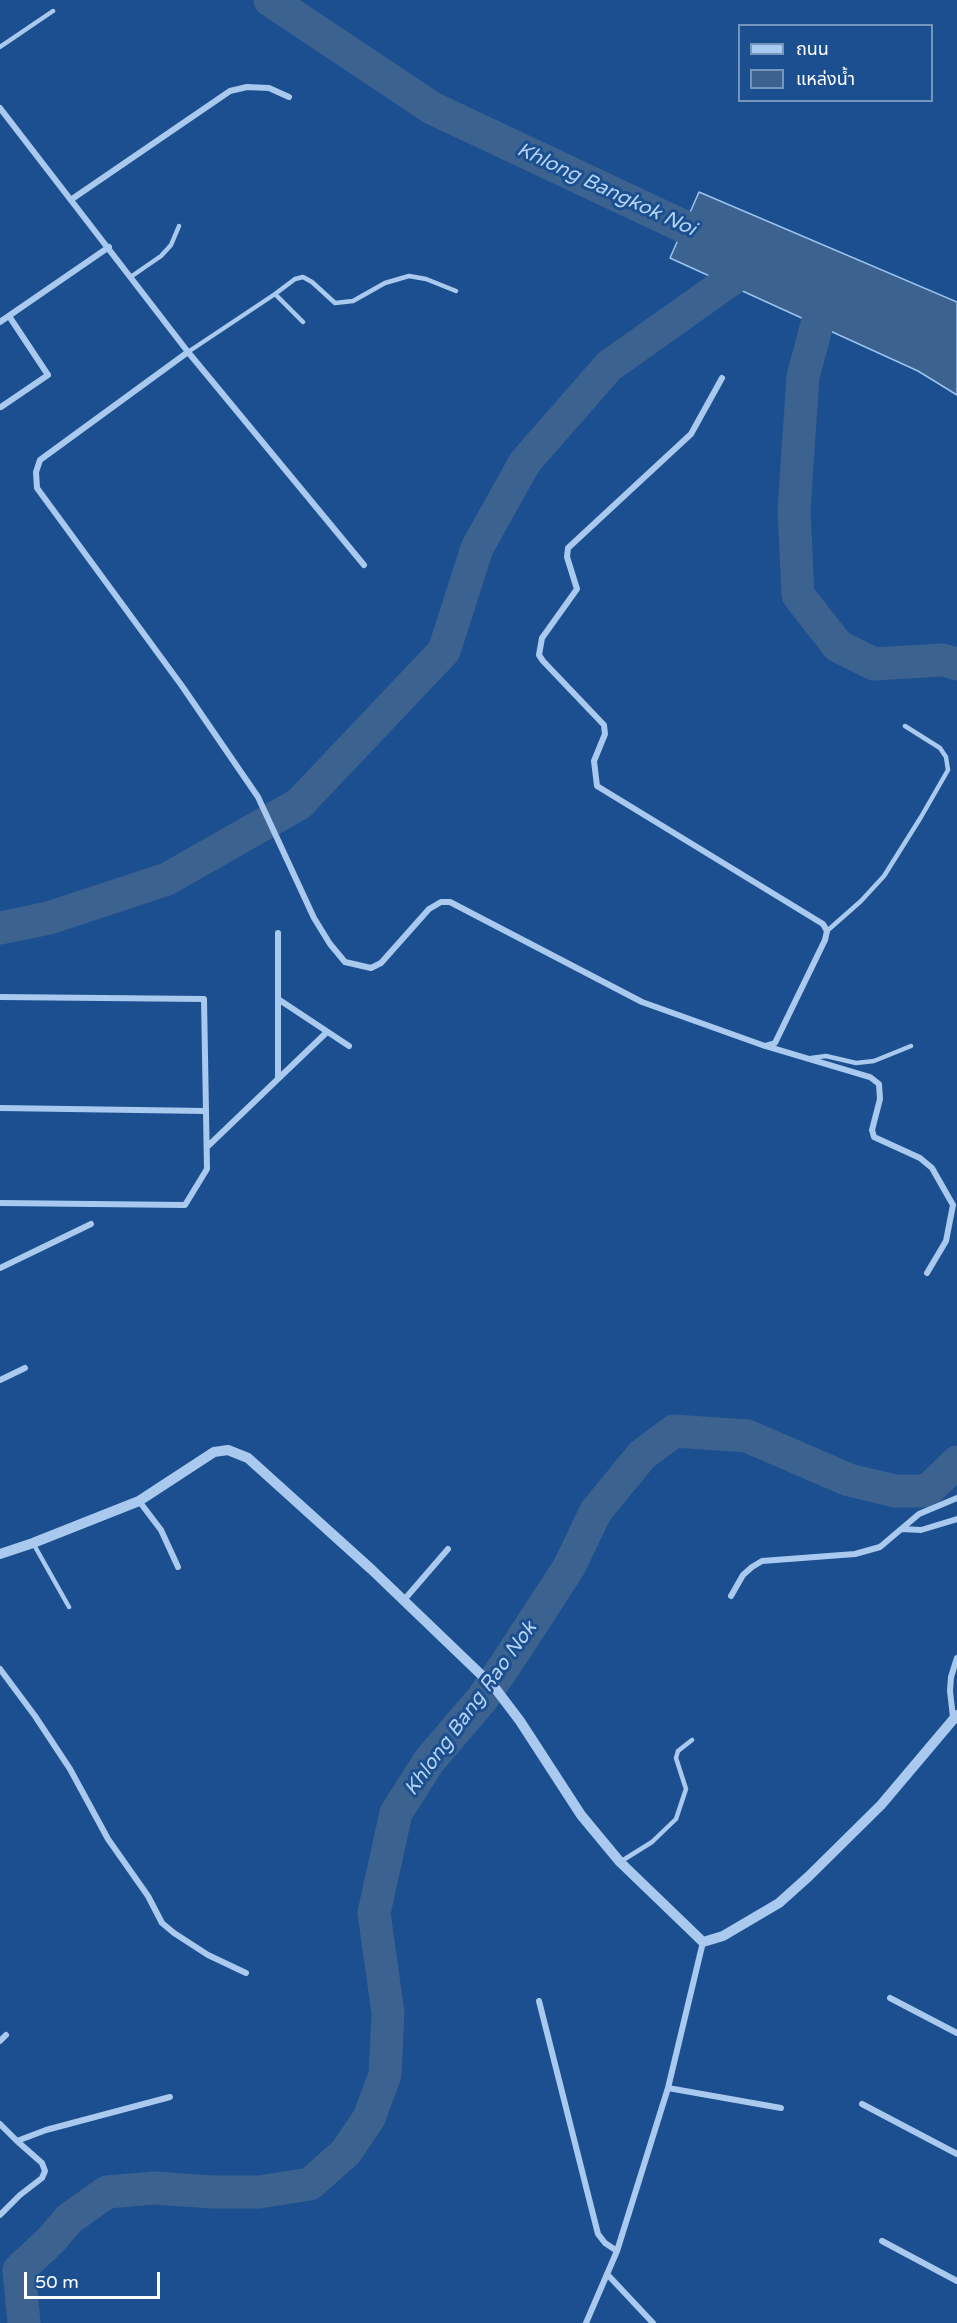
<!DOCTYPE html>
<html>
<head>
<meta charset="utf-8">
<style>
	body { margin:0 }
	#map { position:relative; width:957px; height:2323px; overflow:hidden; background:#1b4f8f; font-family:"Varela Round","Noto Sans Thai",sans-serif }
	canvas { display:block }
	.legend { position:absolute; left:738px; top:24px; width:195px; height:78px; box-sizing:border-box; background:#1b4f8f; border:2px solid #7695bc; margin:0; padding:8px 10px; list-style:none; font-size:18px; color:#fff }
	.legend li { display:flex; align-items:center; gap:12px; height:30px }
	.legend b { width:30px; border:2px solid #7695bc }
	.scale { position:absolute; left:24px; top:2272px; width:136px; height:27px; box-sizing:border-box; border:3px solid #fff; border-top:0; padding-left:8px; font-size:18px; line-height:21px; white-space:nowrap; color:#fff; -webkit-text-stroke:4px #1b4f8f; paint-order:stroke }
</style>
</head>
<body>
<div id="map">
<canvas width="957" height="2323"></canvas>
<ul class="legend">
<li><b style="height:8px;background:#a9c9ee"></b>ถนน</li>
<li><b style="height:16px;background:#3c6290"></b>แหล่งน้ำ</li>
</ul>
<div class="scale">50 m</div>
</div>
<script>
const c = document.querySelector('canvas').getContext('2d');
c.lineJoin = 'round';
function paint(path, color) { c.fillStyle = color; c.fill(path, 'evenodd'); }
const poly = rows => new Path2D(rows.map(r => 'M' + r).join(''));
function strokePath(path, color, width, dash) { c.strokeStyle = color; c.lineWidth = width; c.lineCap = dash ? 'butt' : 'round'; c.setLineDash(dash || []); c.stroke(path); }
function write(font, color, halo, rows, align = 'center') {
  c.font = font + ' "Varela Round",sans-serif'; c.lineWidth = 6; c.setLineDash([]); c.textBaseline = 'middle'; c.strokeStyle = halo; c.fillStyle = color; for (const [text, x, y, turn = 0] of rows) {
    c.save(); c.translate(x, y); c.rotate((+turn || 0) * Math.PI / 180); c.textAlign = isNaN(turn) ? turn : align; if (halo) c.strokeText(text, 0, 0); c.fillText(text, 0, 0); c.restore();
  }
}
const water = poly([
	[699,192,957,302,957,395,918,371,670,258,699,192]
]);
paint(water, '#3c6290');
strokePath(water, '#9cc4f0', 1.5);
strokePath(poly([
	[270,0,432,108,725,246],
	[825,294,803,377,794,510,798,595,838,646,874,664,943,660,957,664],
	[0,928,49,918,167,879,299,804,444,651,477,548,525,462,609,366,757,261],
	[24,2323,19,2270,51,2240,70,2218,107,2192,154,2188,212,2192,259,2192,310,2184,346,2152,369,2118,385,2075,388,2013,374,1913,396,1813,429,1761,482,1699,506,1664,569,1567,596,1511,642,1455,674,1431,747,1436,849,1480,895,1491,927,1491,957,1462]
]), '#3c6290', 33);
strokePath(poly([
	[0,47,53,11],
	[132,276,161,256,171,245,179,226],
	[275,294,295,279,303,277,312,282,335,303,353,301,385,283,409,276,426,279,456,291],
	[188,352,275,294,303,322],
	[827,931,861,901,884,876,921,817,948,770,946,757,940,748,905,726],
	[811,1058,826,1056,856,1063,874,1061,911,1046],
	[33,1543,69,1607],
	[620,1862,652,1842,676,1819,686,1789,676,1758,678,1751,692,1740]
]), '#a9c9ee', 4.5);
strokePath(poly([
	[0,108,188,352,40,460,36,472,37,488,182,686,258,797,314,918,330,944,345,962,371,968,381,963,429,909,441,902,450,902,642,1002,765,1046,775,1043,825,940,827,931,823,924,597,786,594,761,605,734,604,725,543,661,539,655,542,638,577,589,567,557,568,548,691,434,722,378],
	[72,199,230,91,247,87,269,88,289,97],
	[0,322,109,247],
	[188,352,364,565],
	[1,407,48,375,9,316],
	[0,997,204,999,207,1169,185,1205,0,1203],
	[278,999,349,1046],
	[766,1046,870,1077,879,1084,880,1099,872,1130,874,1137,920,1158,932,1168,953,1205,946,1241,927,1273],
	[278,1079,278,933],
	[0,1108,206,1111],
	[207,1147,327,1032],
	[0,1268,91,1224],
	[0,1380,25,1368],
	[139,1501,161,1530,178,1567],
	[902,1529,921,1530,957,1519],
	[731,1596,743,1575,752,1567,762,1561,855,1554,880,1547,919,1514,957,1498],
	[404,1600,448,1549],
	[0,1669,35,1716,70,1769,108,1839,148,1896,162,1923,174,1933,208,1955,246,1973],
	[953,1717,950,1691,951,1677,957,1658],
	[890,1998,957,2033],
	[539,2001,598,2234,605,2243,617,2251],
	[0,2041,6,2035],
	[668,2088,781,2108],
	[862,2104,957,2154],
	[0,2124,17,2141,46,2130,170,2097],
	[0,2215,20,2195,42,2178,45,2171,42,2163,17,2141],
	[882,2241,957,2281],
	[607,2274,653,2323],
	[586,2323,617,2251,668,2088,703,1942]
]), '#a9c9ee', 6);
strokePath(poly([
	[0,1554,33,1543,139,1501,214,1452,228,1450,248,1458,371,1569,495,1688,520,1721,581,1815,620,1862,703,1942,723,1936,779,1903,808,1877,881,1805,957,1715]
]), '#a9c9ee', 10);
write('italic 20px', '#b5d3f5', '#1b4f8f', [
	["Khlong Bangkok Noi",606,190,25],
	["Khlong Bang Rao Nok",471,1709,-54]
]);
</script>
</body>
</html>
